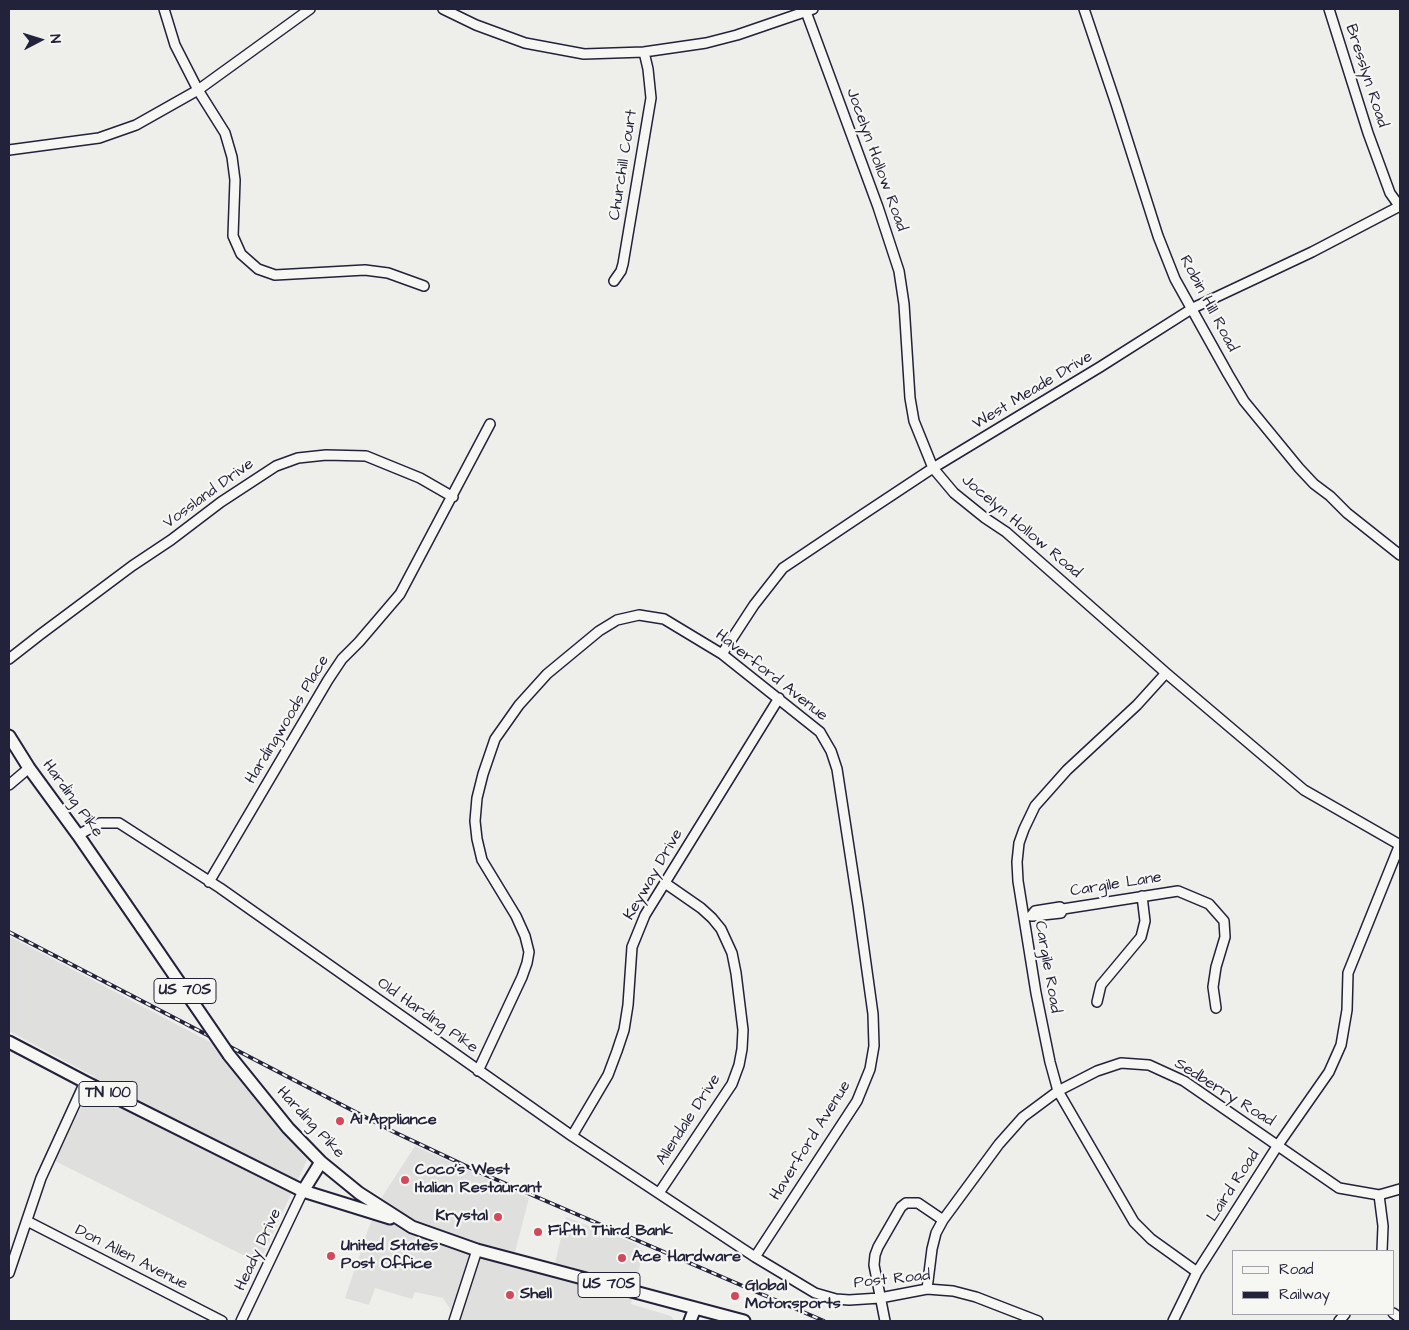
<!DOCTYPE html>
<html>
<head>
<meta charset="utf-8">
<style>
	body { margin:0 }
	#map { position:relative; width:1409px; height:1330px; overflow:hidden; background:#eeeeeb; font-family:"Architects Daughter",sans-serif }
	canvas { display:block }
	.frame { position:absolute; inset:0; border:10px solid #22223b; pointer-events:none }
	.legend { position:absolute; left:1232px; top:1250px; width:162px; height:65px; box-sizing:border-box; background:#f6f6f2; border:1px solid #a1a1a9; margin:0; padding:6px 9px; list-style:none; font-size:15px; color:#22223b }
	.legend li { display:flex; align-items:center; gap:10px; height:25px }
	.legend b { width:25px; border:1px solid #a1a1a9 }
	.north { position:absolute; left:15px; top:15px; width:50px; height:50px; -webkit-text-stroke:4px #f6f6f2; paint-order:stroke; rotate:85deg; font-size:14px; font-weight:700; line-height:20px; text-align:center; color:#22223b }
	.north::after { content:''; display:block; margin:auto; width:18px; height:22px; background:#22223b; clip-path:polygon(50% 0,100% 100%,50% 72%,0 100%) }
</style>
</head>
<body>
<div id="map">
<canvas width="1409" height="1330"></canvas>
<div class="frame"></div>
<ul class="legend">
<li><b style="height:6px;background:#f6f6f2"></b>Road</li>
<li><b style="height:6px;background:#22223b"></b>Railway</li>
</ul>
<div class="north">N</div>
</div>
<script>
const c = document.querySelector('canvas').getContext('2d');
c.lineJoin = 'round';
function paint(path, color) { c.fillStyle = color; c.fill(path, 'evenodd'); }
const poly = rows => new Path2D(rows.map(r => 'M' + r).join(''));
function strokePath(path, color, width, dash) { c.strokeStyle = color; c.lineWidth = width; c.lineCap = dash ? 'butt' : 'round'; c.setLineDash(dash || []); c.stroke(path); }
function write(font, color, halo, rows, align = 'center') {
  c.font = font + ' "Architects Daughter",sans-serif'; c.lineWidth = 4.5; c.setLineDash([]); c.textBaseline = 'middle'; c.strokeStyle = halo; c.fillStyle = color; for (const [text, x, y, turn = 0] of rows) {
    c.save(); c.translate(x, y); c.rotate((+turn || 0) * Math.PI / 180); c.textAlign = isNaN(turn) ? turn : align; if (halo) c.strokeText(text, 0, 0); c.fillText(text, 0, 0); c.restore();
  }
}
paint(poly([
	[9,936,212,1043,307,1160,259,1263,55,1161,95,1077,9,1031],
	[415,1146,529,1198,515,1252,555,1263,566,1217,636,1244,643,1252,631,1304,671,1316,674,1321,458,1321,443,1298,415,1292,412,1299,375,1288,369,1305,345,1298,369,1227,382,1197]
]), '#dfdfde');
const minor = poly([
	[164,9,175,45,198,90,225,133,232,157,235,180,233,236,241,254,258,269,275,275,365,270,388,273,424,286],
	[443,9,476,25,525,43,584,54,644,52,706,43,737,35,813,9],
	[805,9,878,207,899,271,904,304,910,398,914,421,933,468,954,493,985,518,1006,532,1166,673,1304,790,1400,845],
	[1084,9,1116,104,1158,236,1175,279,1228,374,1244,401,1299,468,1314,484,1330,496,1347,513,1400,555],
	[1329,9,1368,133,1390,193,1400,207],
	[9,150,99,138,136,125,198,90,310,9],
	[614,281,621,271,623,264,651,98,648,69,644,52],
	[722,654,754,605,783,568,862,515,933,468,1100,367,1193,308,1312,252,1400,206],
	[9,659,41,634,132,566,171,540,221,502,276,466,298,458,326,455,366,456,420,478,453,497],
	[1166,673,1137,705,1067,770,1035,806,1024,829,1019,843,1017,862,1018,881,1036,993,1050,1062,1058,1091,1134,1222,1151,1239,1197,1272],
	[9,785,29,768],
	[78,835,100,823,119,823,220,888,572,1136,755,1257,815,1293,836,1299,849,1300,880,1298,927,1289,953,1291,976,1297,1038,1321],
	[209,882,328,680,342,659,359,642,400,594,490,424],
	[1031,916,1035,911,1060,907,1063,909,1178,891,1209,904,1224,921,1225,937,1216,967,1213,987,1216,1008],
	[1033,916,1061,913,1063,909],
	[1097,1002,1101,985,1141,937,1145,921,1142,896],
	[478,1071,522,977,527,963,529,952,525,936,516,916,482,860,477,839,475,821,477,798,483,774,495,739,519,705,547,674,599,631,617,620,639,615,664,619,722,654,820,732,831,751,837,769,858,906,873,1014,874,1046,870,1069,857,1101,755,1257],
	[572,1136,608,1075,617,1051,624,1030,628,1005,632,947,645,915,779,698],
	[659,1193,732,1084,739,1065,742,1049,743,1030,736,973,732,953,721,929,712,918,701,908,665,883],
	[1379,1195,1383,1226,1382,1251],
	[27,1221,222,1321],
	[9,1273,41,1178,85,1082],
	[927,1289,932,1249,936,1233,943,1220,999,1144,1023,1117,1058,1091,1097,1071,1121,1063,1149,1065,1184,1081,1339,1188,1379,1195,1400,1189],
	[1393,1313,1400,1318],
	[241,1321,303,1191],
	[454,1321,477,1250],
	[885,1321,874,1265,875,1255,878,1247,901,1207,906,1203,918,1203,943,1220],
	[1173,1321,1197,1272,1278,1145,1329,1072,1341,1045,1347,1010,1348,973,1400,844],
	[1339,1321,1345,1314]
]);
const major = poly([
	[9,736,29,768,78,835,142,928],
	[9,1042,85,1082,303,1191,390,1218],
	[229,1055,288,1128,321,1162,359,1193,412,1227,477,1250,744,1321],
	[303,1191,321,1162],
	[690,1321,695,1308]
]);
strokePath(minor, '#22223b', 12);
strokePath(major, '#22223b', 15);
strokePath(minor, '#f6f6f2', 9);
strokePath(major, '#f6f6f2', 11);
const rail = poly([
	[9,932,394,1132,481,1173,824,1321]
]);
strokePath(rail, '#22223b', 4);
strokePath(rail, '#f6f6f2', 2, [5.5]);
const majorBridge = poly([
	[142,928,229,1055]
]);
strokePath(majorBridge, '#22223b', 15, []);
strokePath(majorBridge, '#f6f6f2', 11);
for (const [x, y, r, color] of [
	[340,1121,5,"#d1495b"],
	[405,1180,5,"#d1495b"],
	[498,1217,5,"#d1495b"],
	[538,1232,5,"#d1495b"],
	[331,1256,5,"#d1495b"],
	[622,1258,5,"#d1495b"],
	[510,1295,5,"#d1495b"],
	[735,1296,5,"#d1495b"]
]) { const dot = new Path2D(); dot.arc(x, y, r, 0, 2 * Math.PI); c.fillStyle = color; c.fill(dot); strokePath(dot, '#f6f6f2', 2); }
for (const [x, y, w] of [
	[185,991,62],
	[108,1094,58],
	[609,1285,62]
]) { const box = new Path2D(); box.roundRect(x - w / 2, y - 12.5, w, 25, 4); c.fillStyle = '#f6f6f2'; c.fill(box); strokePath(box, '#22223b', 1); }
write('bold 15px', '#22223b', null, [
	["US 70S",185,991],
	["TN 100",108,1094],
	["US 70S",609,1285]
]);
write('16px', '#22223b', '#f6f6f2', [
	["Bresslyn Road",1366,76,72],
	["Jocelyn Hollow Road",876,160,70],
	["Churchill Court",624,165,-81],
	["Robin Hill Road",1208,304,62],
	["West Meade Drive",1033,391,-31],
	["Vossland Drive",209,494,-36],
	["Jocelyn Hollow Road",1021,527,40],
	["Haverford Avenue",771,676,38],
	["Hardingwoods Place",288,720,-59],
	["Harding Pike",72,799,54],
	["Keyway Drive",654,875,-60],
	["Cargile Lane",1116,885,-9],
	["Cargile Road",1047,967,80],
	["Old Harding Pike",427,1016,35],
	["Sedberry Road",1224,1093,32],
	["Allendale Drive",689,1120,-57],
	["Harding Pike",310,1123,47],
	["Haverford Avenue",811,1141,-58],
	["Laird Road",1234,1186,-57],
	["Heady Drive",259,1250,-65],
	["Don Allen Avenue",131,1258,27],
	["Post Road",892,1280,-6]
]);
write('bold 16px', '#22223b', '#f6f6f2', [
	["A1 Appliance",350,1121],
	["Coco's West",415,1171],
	["Italian Restaurant",415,1189],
	["Krystal",488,1217,"right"],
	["Fifth Third Bank",548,1232],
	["United States",341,1247],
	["Post Office",341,1265],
	["Ace Hardware",632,1258],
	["Global",745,1287],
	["Motorsports",745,1305],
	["Shell",520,1295]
], 'left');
</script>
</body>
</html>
